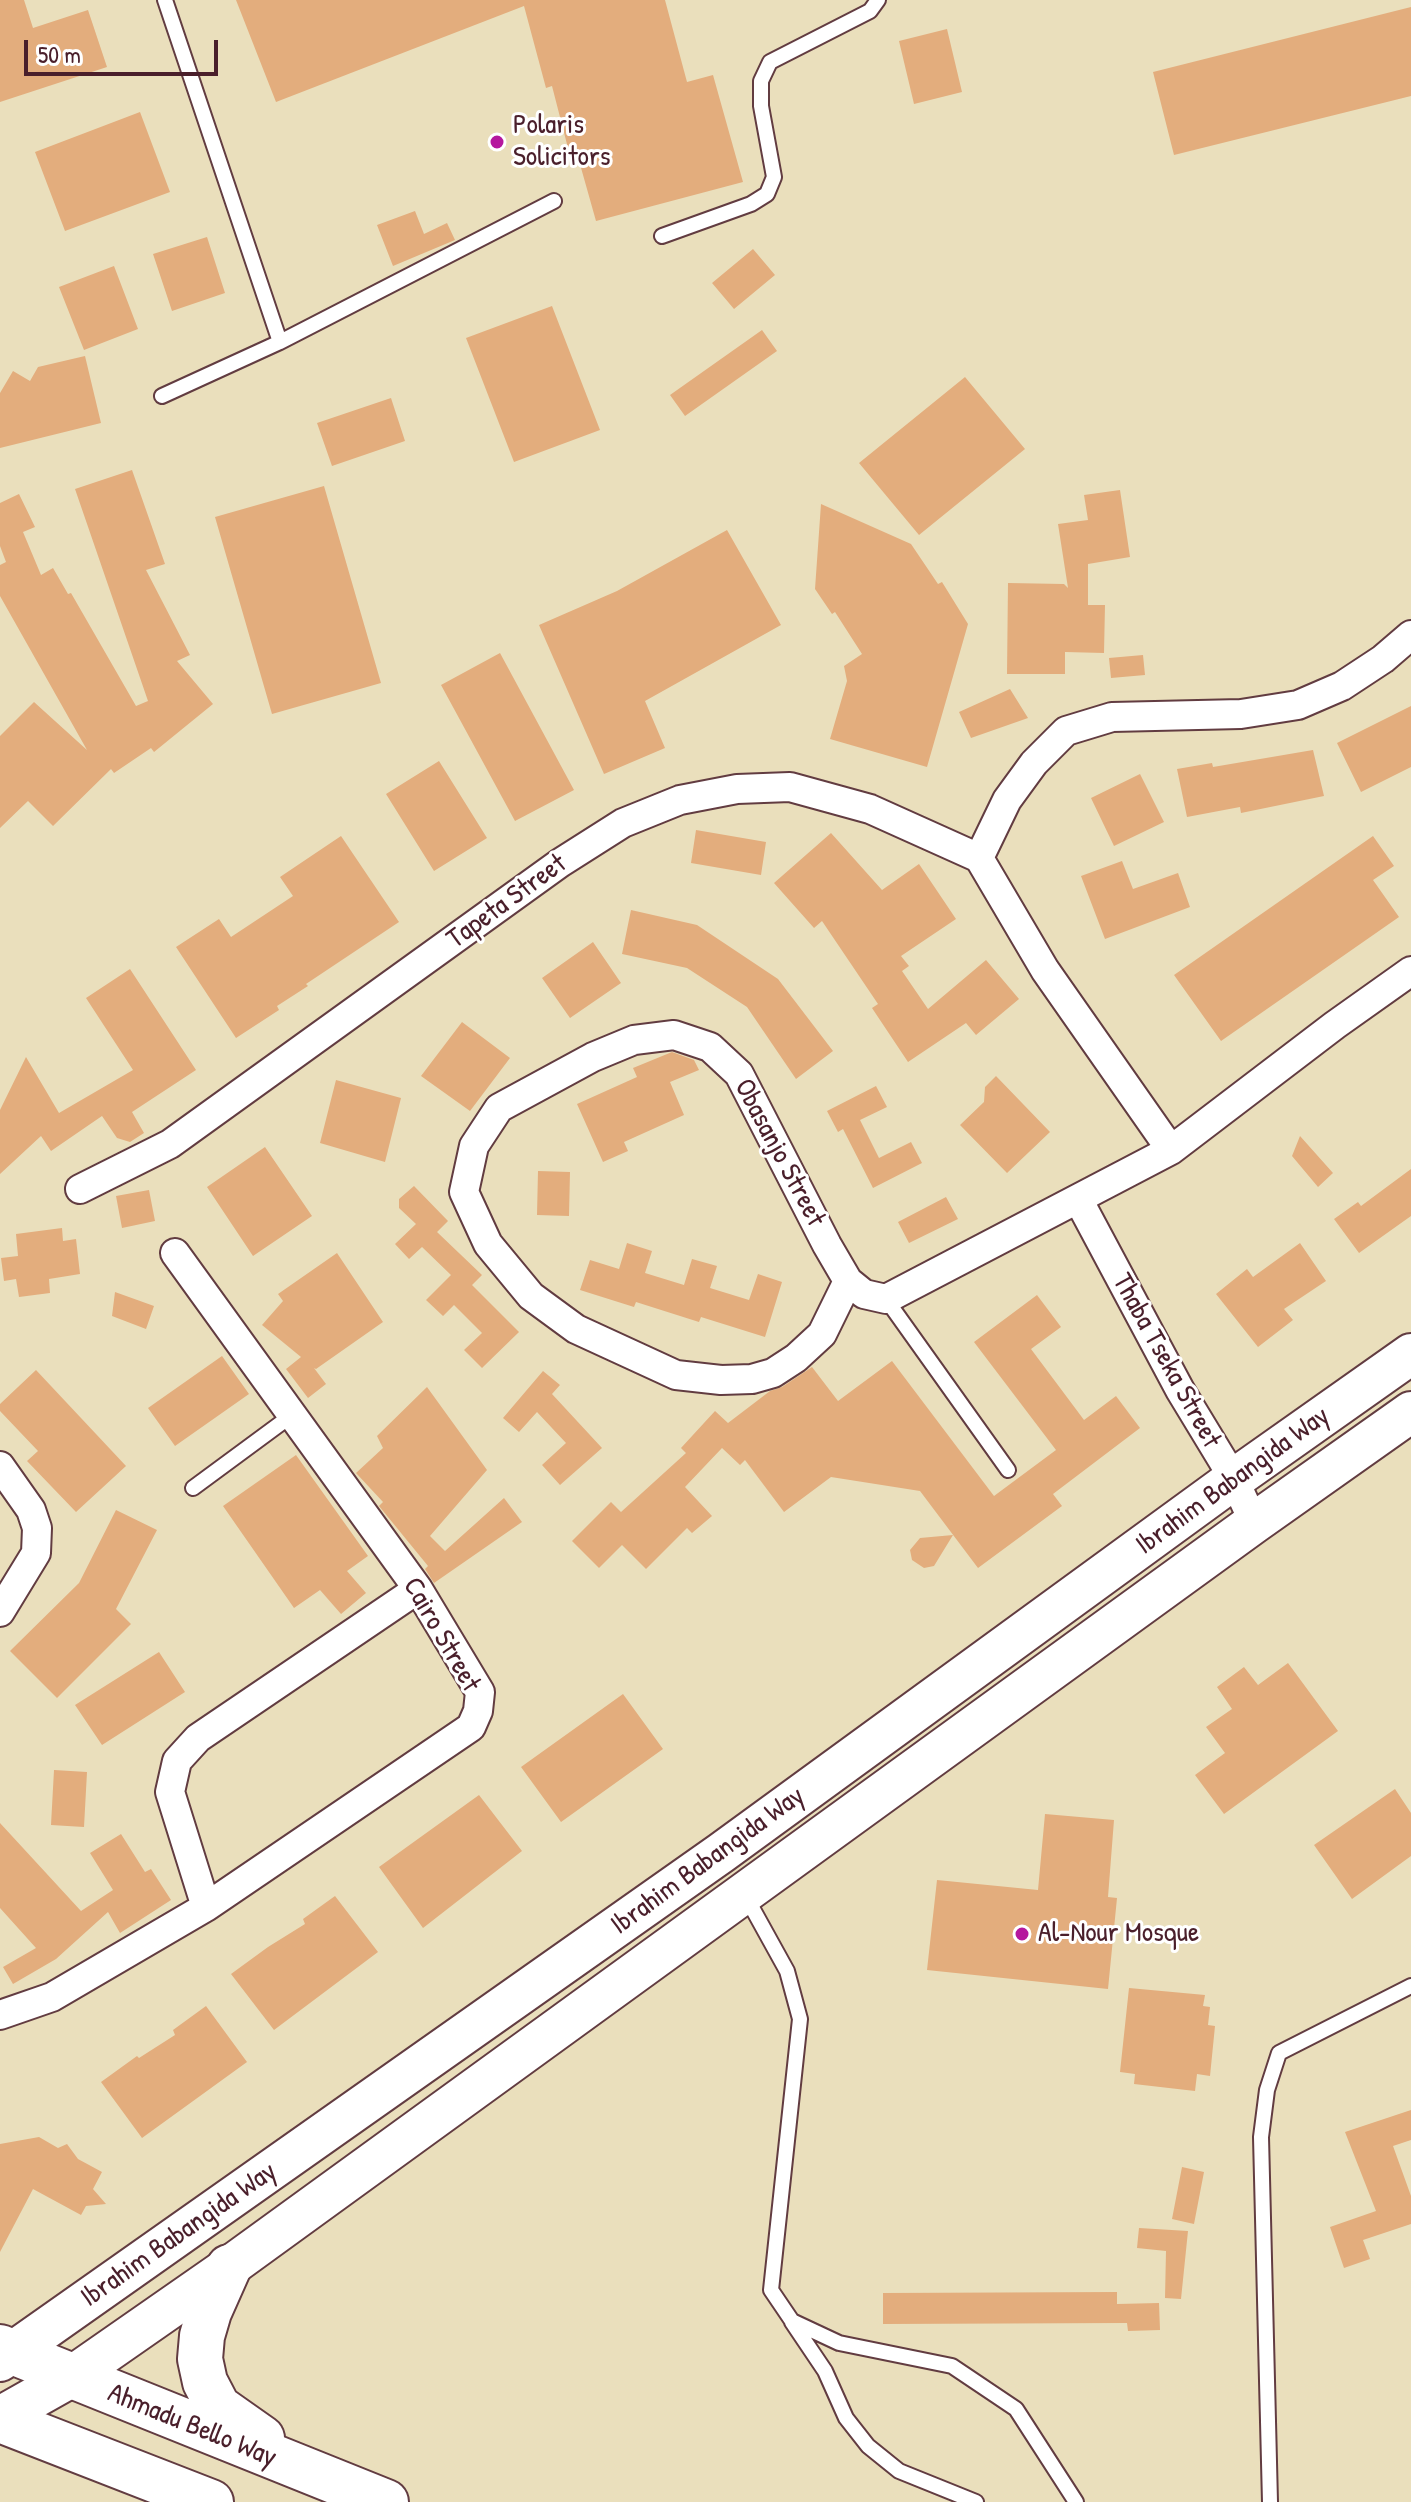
<!DOCTYPE html>
<html>
<head>
<meta charset="utf-8">
<style>
	body { margin:0 }
	#map { position:relative; width:1411px; height:2502px; overflow:hidden; background:#eadfbc; font-family:"Patrick Hand",sans-serif }
	canvas { display:block }
	.scale { position:absolute; left:24px; top:40px; width:194px; height:36px; box-sizing:border-box; border:4px solid #4a1f2b; border-top:0; padding-left:10px; font-size:24px; line-height:28px; white-space:nowrap; color:#4a1f2b; -webkit-text-stroke:6px #fff; paint-order:stroke }
</style>
</head>
<body>
<div id="map">
<canvas width="1411" height="2502"></canvas>
<div class="scale">50 m</div>
</div>
<script>
const c = document.querySelector('canvas').getContext('2d');
c.lineJoin = 'round';
function paint(path, color) { c.fillStyle = color; c.fill(path, 'evenodd'); }
const poly = rows => new Path2D(rows.map(r => 'M' + r).join(''));
function strokePath(path, color, width, dash) { c.strokeStyle = color; c.lineWidth = width; c.lineCap = dash ? 'butt' : 'round'; c.setLineDash(dash || []); c.stroke(path); }
function write(font, color, halo, rows, align = 'center') {
  c.font = font + ' "Patrick Hand",sans-serif'; c.lineWidth = 6; c.setLineDash([]); c.textBaseline = 'middle'; c.strokeStyle = halo; c.fillStyle = color; for (const [text, x, y, turn = 0] of rows) {
    c.save(); c.translate(x, y); c.rotate((+turn || 0) * Math.PI / 180); c.textAlign = isNaN(turn) ? turn : align; if (halo) c.strokeText(text, 0, 0); c.fillText(text, 0, 0); c.restore();
  }
}
paint(poly([
	[0,0,24,0,33,28,88,10,107,67,0,102],
	[236,0,665,0,687,82,713,75,743,182,596,221,576,150,569,152,552,86,546,88,524,6,276,102],
	[1411,7,1411,96,1174,155,1153,72],
	[947,29,962,92,914,104,899,41],
	[140,112,170,192,65,231,35,152],
	[415,211,424,234,447,223,455,240,393,266,377,225],
	[207,237,225,293,172,311,153,254],
	[753,249,775,275,734,309,712,283],
	[114,266,138,329,84,350,59,287],
	[552,306,600,430,514,462,466,338],
	[762,330,777,351,685,416,670,395],
	[85,356,101,423,0,448,0,393,13,371,30,381,38,367],
	[965,377,1025,449,919,535,859,463],
	[391,398,405,441,332,466,317,423],
	[132,470,165,564,146,570,190,655,177,661,213,704,154,752,151,748,114,773,111,769,53,826,28,801,0,828,0,736,34,702,87,750,0,596,0,565,6,562,0,546,0,503,19,494,35,527,23,532,41,575,53,568,68,594,71,593,136,706,148,701,75,489],
	[324,486,381,683,272,714,215,517],
	[1120,490,1130,557,1088,564,1088,605,1105,605,1104,653,1065,652,1065,674,1007,674,1008,583,1064,584,1068,588,1058,524,1088,520,1084,495],
	[821,504,911,544,938,584,942,582,968,624,927,767,830,739,847,681,844,666,862,654,835,612,832,614,815,589],
	[727,530,781,625,645,701,665,748,604,774,539,625,617,591],
	[500,653,574,790,515,821,441,685],
	[1143,655,1145,675,1111,678,1109,658],
	[1010,689,1028,718,971,738,959,712],
	[1411,706,1411,767,1361,792,1337,743],
	[1313,750,1324,796,1241,813,1240,807,1187,817,1177,769,1212,763,1213,767],
	[439,761,487,838,434,871,386,794],
	[1140,774,1164,822,1114,846,1091,798],
	[696,830,766,842,761,875,691,863],
	[831,833,882,890,919,864,956,919,901,956,909,966,902,971,928,1009,986,960,1019,999,976,1035,966,1023,908,1062,872,1008,878,1004,822,921,814,928,774,883],
	[341,836,399,922,306,984,308,986,277,1006,279,1010,236,1038,176,947,219,919,231,937,293,896,280,877],
	[1373,836,1394,866,1373,880,1399,917,1221,1041,1174,975],
	[1122,861,1133,889,1178,873,1190,907,1105,939,1081,876],
	[631,910,697,925,778,979,833,1051,796,1079,747,1007,687,968,622,954],
	[593,942,621,983,570,1018,542,978],
	[130,969,196,1070,132,1112,144,1133,130,1142,117,1138,102,1116,51,1151,41,1136,0,1174,0,1110,26,1057,59,1113,133,1070,86,998],
	[462,1022,510,1058,470,1111,421,1076],
	[672,1052,694,1060,699,1070,670,1082,684,1115,624,1142,628,1151,603,1162,577,1104,637,1077,633,1068],
	[996,1076,1050,1132,1007,1173,960,1125,984,1102,985,1087],
	[336,1080,401,1098,385,1162,320,1143],
	[876,1086,887,1107,860,1120,879,1158,911,1142,922,1163,873,1188,843,1129,838,1132,827,1111],
	[1300,1136,1333,1173,1318,1187,1292,1156],
	[265,1147,312,1216,253,1256,207,1187],
	[1411,1169,1411,1216,1359,1253,1334,1219,1358,1202,1361,1206],
	[538,1171,570,1172,569,1216,537,1215],
	[414,1186,448,1221,437,1232,482,1275,472,1285,519,1332,482,1368,464,1350,482,1333,454,1305,443,1316,426,1300,451,1275,422,1247,409,1259,395,1244,416,1224,399,1208,399,1199],
	[149,1190,155,1221,122,1228,116,1196],
	[946,1197,958,1219,909,1243,898,1222],
	[62,1228,63,1241,76,1239,80,1274,49,1279,50,1293,19,1297,16,1279,4,1281,1,1258,18,1256,16,1234],
	[627,1243,652,1251,645,1273,684,1285,692,1259,717,1266,710,1288,749,1300,758,1274,782,1282,765,1337,701,1317,699,1322,636,1302,634,1307,580,1290,590,1260,619,1269],
	[1300,1243,1326,1281,1284,1309,1293,1320,1258,1347,1216,1294,1247,1269,1253,1277],
	[337,1253,383,1322,316,1369,314,1368,326,1384,308,1398,286,1369,301,1357,262,1325,283,1301,278,1294],
	[115,1292,154,1306,146,1329,112,1316],
	[1037,1295,1061,1327,1031,1349,1084,1420,1116,1396,1140,1428,1053,1494,1062,1506,978,1568,920,1491,831,1477,784,1512,745,1460,740,1465,722,1448,685,1487,712,1516,692,1533,687,1528,646,1569,622,1545,599,1568,572,1541,611,1502,621,1512,686,1453,681,1448,715,1411,728,1423,770,1391,782,1387,812,1367,838,1401,892,1361,994,1496,1056,1450,974,1342],
	[222,1356,249,1394,175,1446,148,1408],
	[36,1370,126,1466,76,1512,27,1461,38,1451,0,1411,0,1404],
	[543,1371,560,1385,552,1394,602,1448,560,1485,542,1465,566,1443,537,1412,519,1432,503,1418],
	[427,1387,487,1470,430,1536,445,1551,504,1498,522,1522,434,1583,425,1569,428,1566,379,1506,383,1502,356,1473,383,1448,377,1436],
	[296,1455,368,1556,347,1571,366,1593,341,1614,320,1590,294,1608,223,1506],
	[116,1510,157,1530,116,1609,131,1624,57,1698,10,1651,79,1583],
	[953,1535,934,1566,924,1568,912,1560,910,1550,920,1538],
	[159,1652,185,1692,102,1745,75,1705],
	[1288,1663,1338,1731,1224,1814,1195,1775,1225,1753,1206,1727,1232,1709,1217,1687,1244,1667,1258,1685],
	[623,1694,663,1749,561,1822,521,1767],
	[54,1770,87,1772,84,1827,51,1825],
	[1395,1789,1411,1813,1411,1856,1352,1899,1314,1845],
	[479,1795,522,1851,423,1928,379,1867],
	[1045,1814,1114,1820,1108,1897,1117,1898,1108,1989,927,1970,937,1880,1038,1890],
	[0,1823,81,1911,113,1890,90,1853,121,1834,145,1872,151,1869,171,1900,120,1933,108,1912,56,1959,13,1984,3,1967,36,1948,0,1908],
	[335,1896,378,1952,274,2030,231,1974,268,1947,305,1924,303,1919],
	[1129,1988,1205,1995,1203,2006,1210,2007,1208,2025,1215,2026,1210,2076,1197,2074,1195,2091,1134,2084,1135,2074,1120,2072],
	[206,2006,247,2062,142,2138,101,2082,137,2056,139,2058,175,2035,173,2030],
	[1411,2110,1411,2140,1393,2146,1411,2196,1411,2224,1363,2240,1370,2259,1344,2268,1330,2227,1376,2211,1345,2132],
	[39,2137,58,2148,67,2144,78,2159,102,2172,93,2189,106,2204,86,2206,81,2215,33,2189,0,2252,0,2144],
	[1182,2167,1204,2172,1194,2224,1172,2219],
	[1139,2228,1188,2231,1181,2299,1165,2298,1166,2251,1137,2248],
	[1117,2292,1117,2304,1159,2303,1160,2330,1128,2331,1127,2323,883,2324,883,2293]
]), '#e3ad7d');
const service = poly([
	[165,0,280,342,554,201],
	[662,236,751,204,767,194,774,177,761,106,761,81,770,62,870,11,878,0],
	[162,396,280,342],
	[886,1299,1008,1470],
	[193,1488,292,1415],
	[745,1895,787,1971,800,2019,771,2290,792,2321,839,2343,952,2366,1016,2409,1076,2502],
	[792,2322,825,2371,846,2418,868,2446,899,2471,976,2502],
	[1270,2502,1261,2137,1267,2090,1279,2053,1411,1986]
]);
const minor = poly([
	[1171,1150,1045,970,979,858,1007,800,1034,763,1066,731,1112,717,1241,714,1298,705,1342,686,1383,659,1411,635],
	[80,1189,170,1144,560,863,623,823,680,800,737,789,790,787,870,809,979,858],
	[1078,1199,1180,1390,1234,1479,1254,1523],
	[848,1281,822,1334,796,1358,773,1373,752,1379,721,1380,676,1375,576,1329,531,1296,488,1244,464,1192,474,1146,499,1108,593,1057,634,1040,674,1035,710,1047,739,1074,827,1245,848,1281,864,1294,886,1299,1171,1150,1335,1025,1411,971],
	[0,1466,31,1510,37,1528,36,1553,0,1612],
	[206,1907,170,1792,177,1761,198,1738,418,1589],
	[0,2015,52,1997,206,1907,471,1727,478,1711,480,1692,418,1589,175,1253]
]);
const secondary = poly([
	[0,2361,721,1853,1234,1479,1411,1354],
	[0,2417,71,2377,229,2267,1254,1523,1411,1412]
]);
const primary = poly([
	[229,2267,209,2312,202,2336,200,2359,205,2382,218,2407,262,2438],
	[0,2347,386,2502],
	[0,2420,211,2502]
]);
strokePath(service, '#623c41', 18);
strokePath(minor, '#623c41', 32);
strokePath(secondary, '#623c41', 44);
strokePath(primary, '#623c41', 48);
strokePath(service, '#fff', 14);
strokePath(minor, '#fff', 28);
strokePath(secondary, '#fff', 40);
strokePath(primary, '#fff', 44);
for (const [x, y, r, color] of [
	[497,142,8,"#b5179e"],
	[1022,1934,8,"#b5179e"]
]) { const dot = new Path2D(); dot.arc(x, y, r, 0, 2 * Math.PI); c.fillStyle = color; c.fill(dot); strokePath(dot, '#fff', 3); }
write('28px', '#4a1f2b', '#fff', [
	["Polaris",513,126],
	["Solicitors",513,158],
	["Al-Nour Mosque",1038,1934]
], 'left');
write('28px', '#4a1f2b', '#fff', [
	["Tapeta Street",507,902,-36],
	["Obasanjo Street",779,1153,62],
	["Thaba Tseka Street",1166,1361,61],
	["Ibrahim Babangida Way",1233,1481,-36],
	["Cairo Street",441,1635,60],
	["Ibrahim Babangida Way",708,1861,-36],
	["Ibrahim Babangida Way",179,2235,-35],
	["Ahmadu Bello Way",192,2426,22]
]);
</script>
</body>
</html>
